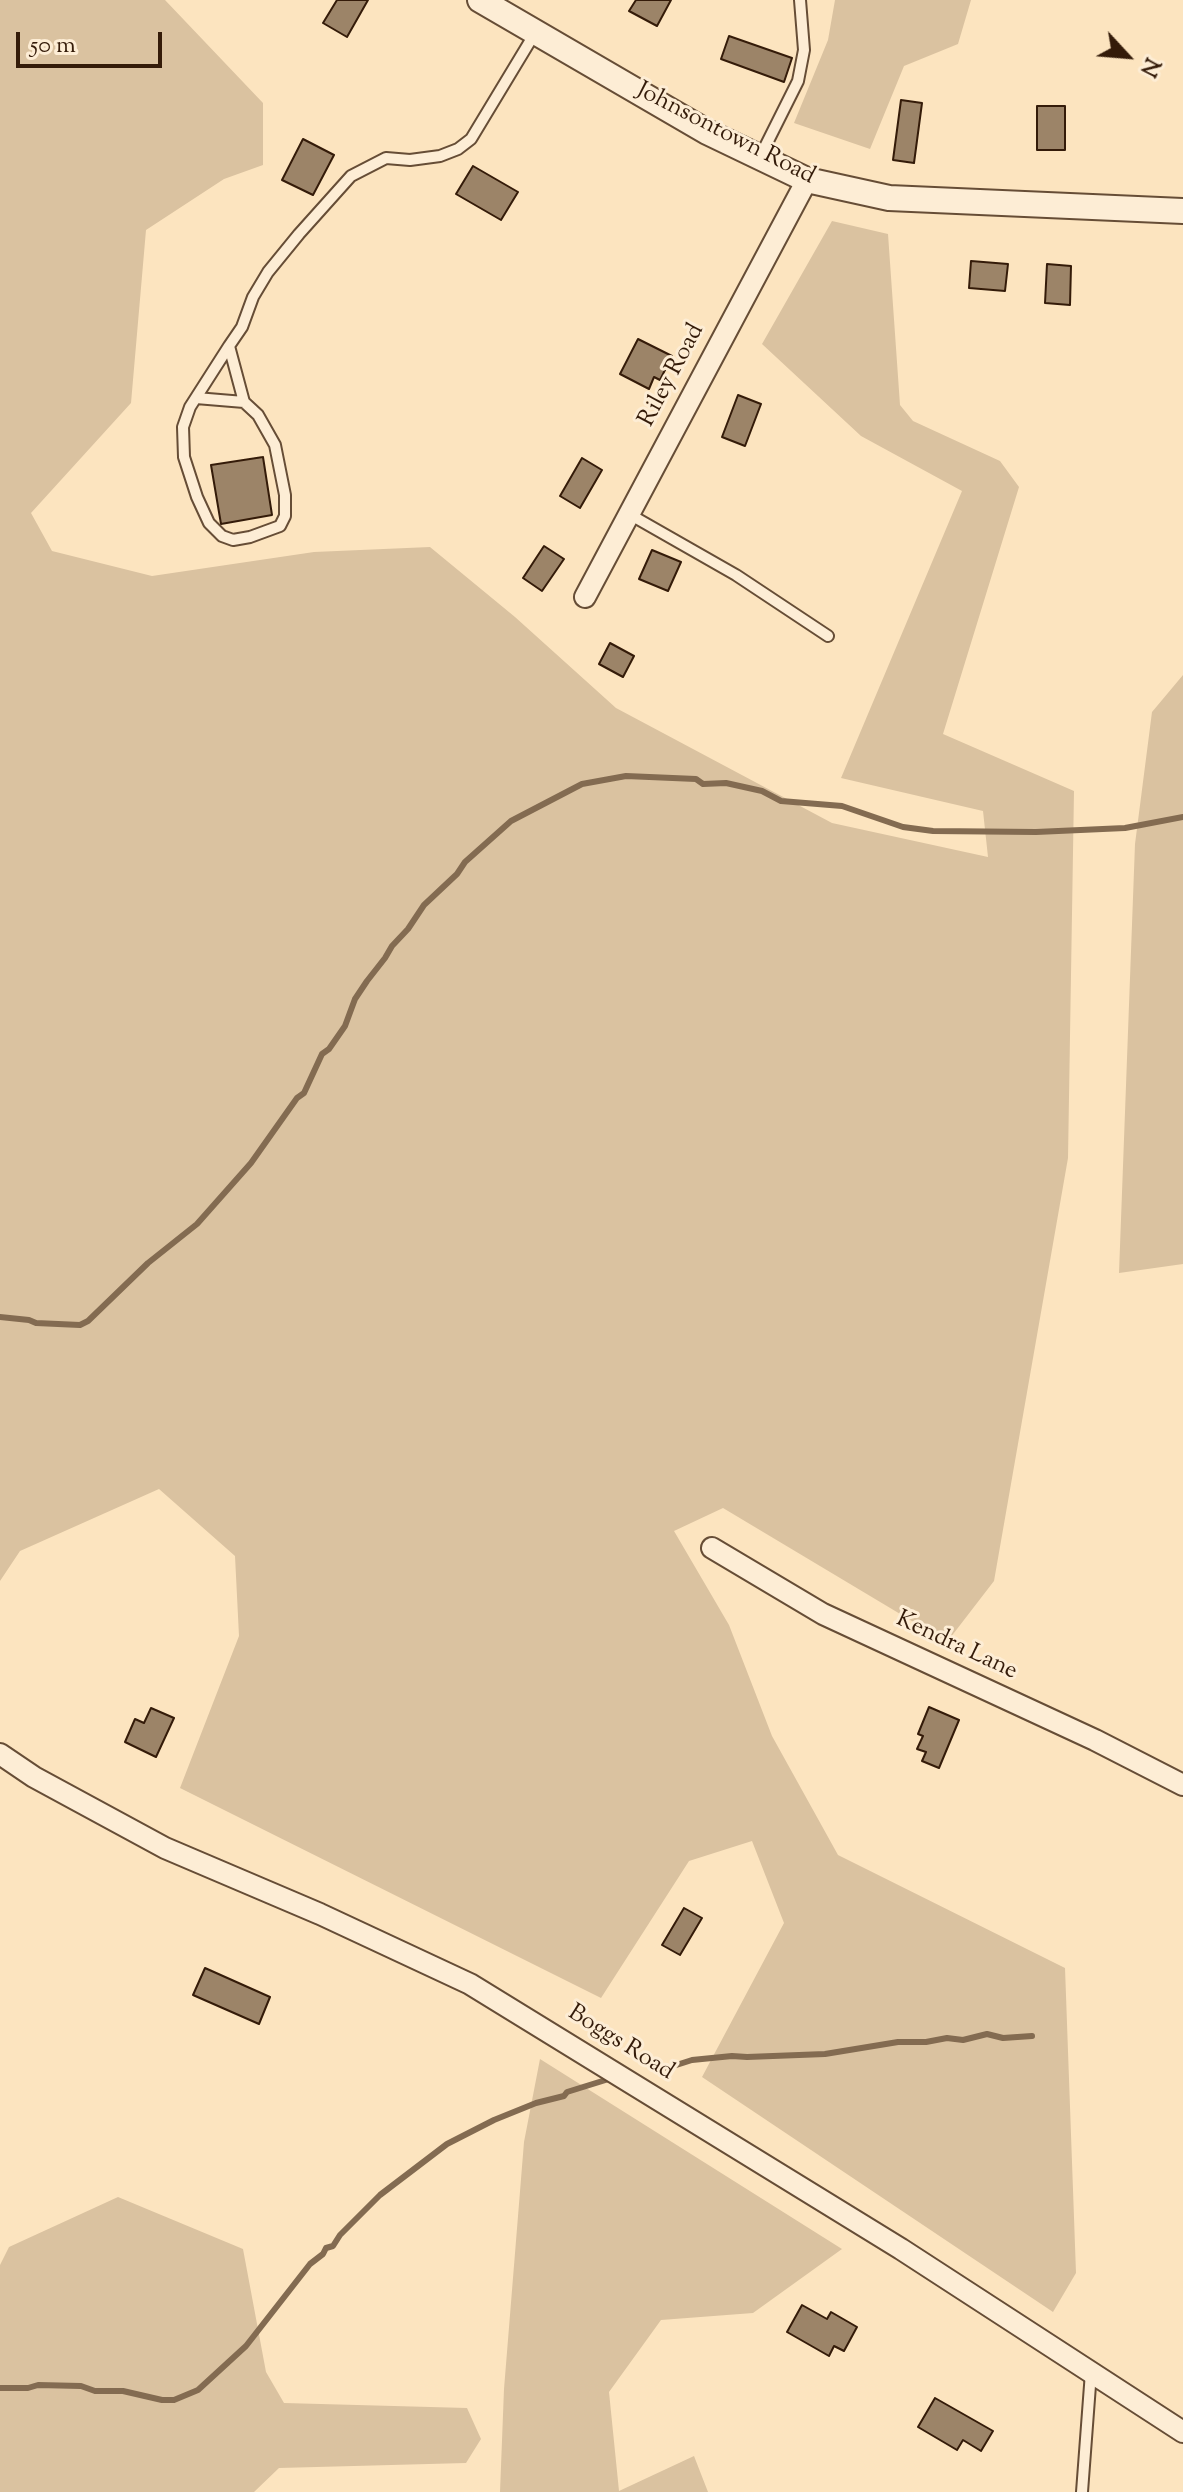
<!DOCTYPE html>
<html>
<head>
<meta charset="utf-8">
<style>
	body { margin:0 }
	#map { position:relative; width:1183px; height:2492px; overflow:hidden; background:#fce4bf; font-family:"Sorts Mill Goudy",serif }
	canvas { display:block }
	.north { position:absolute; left:1087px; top:16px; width:80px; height:80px; -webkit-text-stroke:6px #fdedd5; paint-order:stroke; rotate:116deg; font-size:22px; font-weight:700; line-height:32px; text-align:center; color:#341b09 }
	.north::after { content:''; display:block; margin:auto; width:28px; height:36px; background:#341b09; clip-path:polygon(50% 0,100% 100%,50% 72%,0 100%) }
	.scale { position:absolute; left:16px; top:32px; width:146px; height:36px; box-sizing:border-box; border:4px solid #341b09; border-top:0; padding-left:10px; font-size:24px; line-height:28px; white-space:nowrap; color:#341b09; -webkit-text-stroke:6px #fdedd5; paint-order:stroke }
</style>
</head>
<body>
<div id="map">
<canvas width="1183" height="2492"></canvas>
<div class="north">N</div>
<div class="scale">50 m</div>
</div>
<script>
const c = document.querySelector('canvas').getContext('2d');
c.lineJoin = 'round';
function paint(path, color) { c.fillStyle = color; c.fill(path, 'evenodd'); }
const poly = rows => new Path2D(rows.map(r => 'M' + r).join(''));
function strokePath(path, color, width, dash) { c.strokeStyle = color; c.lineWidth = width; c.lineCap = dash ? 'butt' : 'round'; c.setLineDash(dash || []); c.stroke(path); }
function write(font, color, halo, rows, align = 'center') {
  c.font = font + ' "Sorts Mill Goudy",serif'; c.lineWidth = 6; c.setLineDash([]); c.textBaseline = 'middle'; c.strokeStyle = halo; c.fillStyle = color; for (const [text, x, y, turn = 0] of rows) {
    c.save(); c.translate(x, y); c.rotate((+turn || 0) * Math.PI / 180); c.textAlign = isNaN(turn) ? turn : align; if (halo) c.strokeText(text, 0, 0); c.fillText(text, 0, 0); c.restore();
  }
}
paint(poly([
	[0,0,165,0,263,103,263,165,224,179,146,230,131,403,31,513,52,551,152,576,314,552,430,547,515,617,616,708,832,823,988,857,983,811,841,778,962,491,861,436,762,344,832,221,888,234,900,405,913,421,1000,461,1019,487,943,734,1074,791,1068,1158,994,1581,947,1642,723,1508,674,1531,729,1625,772,1736,838,1855,1065,1968,1076,2273,1053,2312,702,2077,784,1923,752,1841,689,1861,601,1998,180,1788,239,1636,235,1556,159,1489,20,1551,0,1581],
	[835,0,971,0,958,44,904,66,870,149,794,123,828,40],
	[1183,675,1183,1264,1119,1273,1135,844,1152,712],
	[540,2059,842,2249,753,2313,661,2320,609,2392,619,2491,694,2456,708,2492,500,2492,504,2389,524,2142],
	[118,2197,243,2249,266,2372,284,2403,467,2408,481,2439,466,2463,279,2468,254,2492,0,2492,0,2265,9,2247]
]), '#dac2a0');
strokePath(poly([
	[0,1317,29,1320,36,1323,80,1325,88,1321,148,1263,197,1224,251,1163,297,1098,304,1093,322,1054,329,1049,345,1026,355,999,367,981,385,958,392,946,408,929,424,905,457,874,465,862,511,821,582,784,626,776,696,779,703,784,726,783,762,791,781,801,842,806,903,827,933,831,1036,832,1125,828,1183,817],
	[667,2068,692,2060,732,2056,747,2057,825,2054,898,2042,926,2042,947,2038,963,2040,987,2034,1003,2038,1032,2036],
	[0,2388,28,2388,38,2385,81,2386,95,2391,123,2391,162,2400,174,2400,198,2390,246,2346,310,2264,323,2254,326,2248,333,2246,340,2235,380,2195,447,2144,494,2120,536,2103,564,2096,567,2092,612,2078]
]), '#836b51', 6);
const building = poly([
	[337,0,368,0,347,37,323,23,337,0],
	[636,0,671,0,657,26,629,11,636,0],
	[729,36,792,58,784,82,721,59,729,36],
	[901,100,922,103,914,163,893,160,901,100],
	[1037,106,1065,106,1065,150,1037,150,1037,106],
	[303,139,334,155,313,195,282,180,303,139],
	[473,166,518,192,501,220,456,194,473,166],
	[971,261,1008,264,1005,291,969,288,971,261],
	[1047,264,1071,266,1070,305,1045,303,1047,264],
	[638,339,672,356,660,380,654,377,649,389,620,374,638,339],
	[738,395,761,404,745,446,722,437,738,395],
	[263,457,272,515,221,524,211,465,263,457],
	[582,458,602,470,580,508,560,496,582,458],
	[544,546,564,559,542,591,523,578,544,546],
	[652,550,681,562,668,591,639,579,652,550],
	[610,643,634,656,623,677,599,664,610,643],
	[929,1707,959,1720,939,1768,922,1761,926,1752,917,1749,923,1736,918,1734,929,1707],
	[151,1708,174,1718,156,1757,125,1742,135,1719,144,1723,151,1708],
	[684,1908,702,1918,680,1955,662,1945,684,1908],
	[205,1968,270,1997,259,2024,193,1995,205,1968],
	[802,2305,827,2319,831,2312,857,2327,844,2351,834,2346,829,2356,787,2332,802,2305],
	[935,2398,993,2431,981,2451,963,2440,957,2450,918,2427,935,2398]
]);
paint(building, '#9c8468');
strokePath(building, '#341b09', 2);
const service = poly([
	[760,157,798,81,804,50,800,0],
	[229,346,244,402,258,415,275,445,285,495,285,516,280,526,250,537,233,540,222,536,209,523,197,497,184,457,183,427,190,407,229,346,242,327,253,297,268,272,299,234,351,176,386,158,410,160,440,156,458,149,471,139,535,33],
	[196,398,244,402],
	[629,514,736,575,828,636],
	[1082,2492,1091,2372]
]);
const minor = poly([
	[585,597,807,180],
	[712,1548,823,1614,1095,1740,1183,1785],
	[0,1754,34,1777,165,1848,320,1914,470,1984,901,2249,1183,2432]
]);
const tertiary = poly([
	[480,0,707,132,807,180,889,198,1183,211]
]);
strokePath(service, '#664d36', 14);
strokePath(minor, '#664d36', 24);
strokePath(tertiary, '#664d36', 28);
strokePath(service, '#fdedd5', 10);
strokePath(minor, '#fdedd5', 20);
strokePath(tertiary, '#fdedd5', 24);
write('24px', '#341b09', '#fdedd5', [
	["Johnsontown Road",725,135,27],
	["Riley Road",673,376,-62],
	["Kendra Lane",956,1647,25],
	["Boggs Road",620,2044,32]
]);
</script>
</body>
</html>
